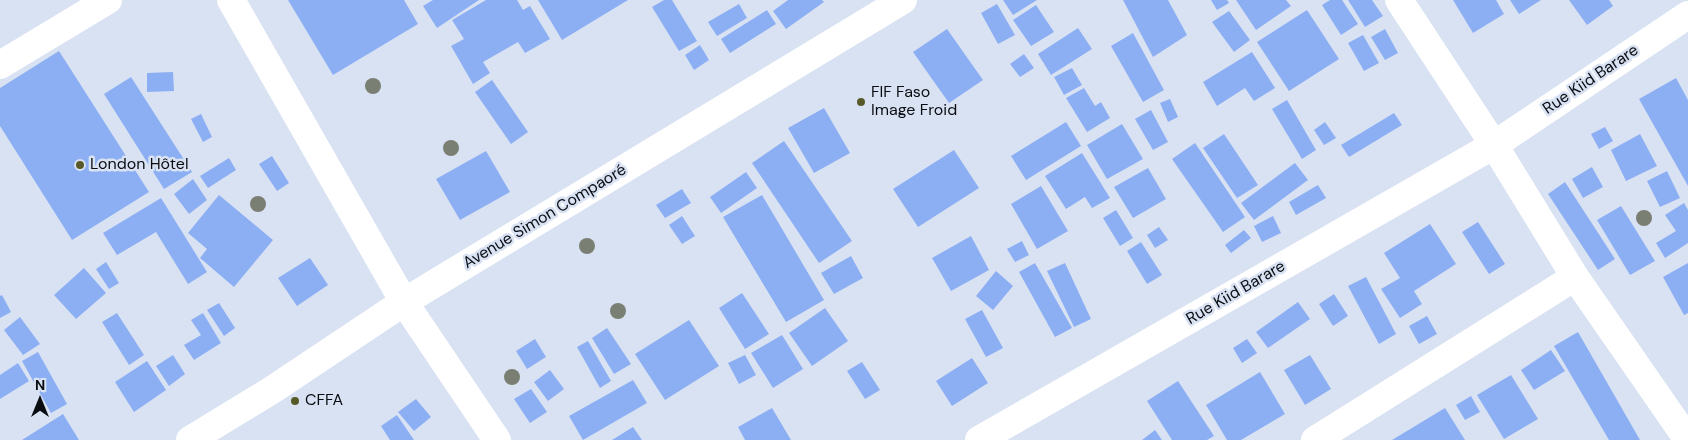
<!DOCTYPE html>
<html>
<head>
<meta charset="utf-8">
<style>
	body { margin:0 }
	#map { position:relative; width:1688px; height:440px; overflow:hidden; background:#d9e2f3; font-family:"DM Sans",sans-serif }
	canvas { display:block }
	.north { position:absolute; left:15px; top:375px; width:50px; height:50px; -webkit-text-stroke:4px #d9e2f3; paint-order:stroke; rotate:0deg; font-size:14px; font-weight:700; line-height:20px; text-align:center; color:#0a0d12 }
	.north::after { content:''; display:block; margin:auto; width:18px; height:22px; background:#0a0d12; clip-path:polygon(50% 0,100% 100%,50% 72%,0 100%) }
</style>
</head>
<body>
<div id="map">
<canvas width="1688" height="440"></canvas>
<div class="north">N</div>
</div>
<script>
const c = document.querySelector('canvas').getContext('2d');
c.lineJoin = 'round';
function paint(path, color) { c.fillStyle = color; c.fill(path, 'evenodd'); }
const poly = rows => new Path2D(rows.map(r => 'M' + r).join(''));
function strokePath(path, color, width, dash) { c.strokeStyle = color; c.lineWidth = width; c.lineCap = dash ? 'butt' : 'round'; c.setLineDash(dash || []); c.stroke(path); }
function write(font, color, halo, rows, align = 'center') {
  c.font = font + ' "DM Sans",sans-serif'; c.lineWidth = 5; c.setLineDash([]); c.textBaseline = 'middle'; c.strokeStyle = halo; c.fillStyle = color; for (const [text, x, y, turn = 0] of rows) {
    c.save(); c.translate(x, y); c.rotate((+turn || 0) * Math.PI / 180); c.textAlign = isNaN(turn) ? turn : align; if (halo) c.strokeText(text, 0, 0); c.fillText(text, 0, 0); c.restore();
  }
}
paint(poly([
	[288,0,404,0,418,24,333,75],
	[433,0,479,0,437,28,423,6],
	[486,0,517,0,523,10,530,6,550,39,525,53,518,42,483,62,490,73,473,84,451,46,464,39,452,20],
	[538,0,628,0,562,40],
	[664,0,672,0,697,41,679,51,652,7],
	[788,0,822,0,824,2,786,29,773,11],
	[1003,0,1037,0,1013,15],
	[1123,0,1168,0,1187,35,1153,57],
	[1211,0,1227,0,1229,3,1217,10],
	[1236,0,1286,0,1291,6,1256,30],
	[1330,0,1342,0,1358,24,1341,35,1322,5],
	[1348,0,1372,0,1383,16,1365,27],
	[1453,0,1496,0,1504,14,1473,33],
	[1510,0,1541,0,1519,14],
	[1569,0,1609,0,1613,6,1587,25],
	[739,4,747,18,717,36,708,22],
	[997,4,1015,35,998,44,981,13],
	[1036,5,1054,32,1031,46,1013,20],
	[767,10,776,24,730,53,721,39],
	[1307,10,1339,59,1289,91,1257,42],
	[1229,11,1250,40,1234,52,1212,22],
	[1078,28,1092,49,1051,75,1038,54],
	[947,29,983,80,949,103,913,52],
	[1385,29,1398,53,1385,60,1371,37],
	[1133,33,1164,90,1143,102,1111,46],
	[1363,35,1379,63,1364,71,1348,43],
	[700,45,709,60,694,70,685,55],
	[59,51,149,192,72,240,0,126,0,88],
	[1252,52,1275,88,1254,101,1245,88,1217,106,1203,82],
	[1024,54,1034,68,1020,77,1010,64],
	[1072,68,1082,85,1064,95,1054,77],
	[173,72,174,91,147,92,147,73],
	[131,77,192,172,164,189,104,94],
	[1676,78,1688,100,1688,186,1639,99],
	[492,80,528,132,511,144,475,92],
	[1084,88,1095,106,1101,102,1110,118,1087,132,1066,98],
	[1170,99,1178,117,1168,122,1160,103],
	[1287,100,1316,150,1302,159,1272,109],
	[824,108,850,153,814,173,788,128],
	[1151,110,1168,142,1153,150,1135,119],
	[1394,113,1402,125,1349,157,1341,145],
	[201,114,212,137,203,142,191,119],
	[1066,122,1081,146,1026,180,1011,156],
	[1325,122,1336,138,1324,145,1314,130],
	[1122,124,1143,159,1107,179,1087,145],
	[1605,127,1613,141,1599,149,1591,134],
	[1224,134,1258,185,1237,198,1203,148],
	[1640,134,1657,166,1626,181,1611,150],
	[784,141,852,241,819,263,752,163],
	[1195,143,1245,217,1223,232,1172,159],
	[954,150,979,188,918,227,893,189],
	[486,151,510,192,460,220,436,179],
	[1082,153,1110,198,1092,208,1085,197,1066,209,1045,176],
	[272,156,289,183,277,191,259,164],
	[229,158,236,170,208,188,200,176],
	[1295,163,1308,180,1254,220,1241,203],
	[1592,167,1603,187,1583,198,1572,179],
	[1148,168,1166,199,1133,218,1114,187],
	[1667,171,1680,198,1660,207,1647,181],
	[746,172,757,188,721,213,710,197],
	[193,179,207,200,189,214,174,194],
	[1565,182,1615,259,1598,270,1548,194],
	[1318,185,1326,198,1296,215,1289,202],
	[1041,186,1068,231,1037,249,1011,204],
	[682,189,691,203,665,218,656,205],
	[219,195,273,240,234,287,200,258,207,249,188,233],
	[762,195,824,300,786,322,723,217],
	[161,198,207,272,188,284,156,232,117,255,103,233],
	[1684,203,1688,210,1688,243,1665,258,1656,243,1676,231,1665,215],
	[1621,206,1655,261,1630,275,1597,220],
	[1116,210,1133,238,1120,246,1103,218],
	[682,216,695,236,682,244,669,225],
	[1273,216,1281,233,1262,242,1254,226],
	[1478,222,1505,264,1489,274,1462,232],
	[1430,224,1456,264,1414,291,1422,304,1400,318,1381,289,1400,278,1384,253],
	[1159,227,1168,240,1155,248,1147,235],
	[1244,230,1251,238,1231,253,1225,245],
	[971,236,989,270,951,291,932,258],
	[1022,241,1029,255,1015,262,1007,249],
	[1141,242,1162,275,1147,284,1127,251],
	[851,256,863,278,834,294,821,273],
	[310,258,328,285,297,306,278,278],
	[106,262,119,283,109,289,96,269],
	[1035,263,1072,328,1055,337,1019,272],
	[1065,263,1091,319,1074,327,1047,271],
	[1688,263,1688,313,1684,315,1663,277],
	[84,268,106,293,76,319,54,295],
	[996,271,1013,286,993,310,976,296],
	[1366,277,1396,334,1379,344,1348,286],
	[742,293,769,334,745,349,719,308],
	[1334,294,1348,316,1333,326,1319,304],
	[2,295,11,312,0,318,0,296],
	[1298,302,1310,319,1268,348,1256,332],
	[219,303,235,328,224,336,207,310],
	[825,308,848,341,812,366,789,333],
	[982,310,1003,348,986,357,965,319],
	[117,313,144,355,129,365,102,322],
	[203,313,221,343,194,360,184,345,201,335,191,320],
	[1427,316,1437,334,1419,344,1409,326],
	[20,317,40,344,23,355,4,330],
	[689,320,719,366,665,400,635,354],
	[607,328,631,364,614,374,592,338],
	[1578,332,1640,440,1609,440,1554,346],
	[782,335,803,369,773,388,751,353],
	[535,339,546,357,527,369,516,351],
	[1247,339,1257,353,1242,363,1233,348],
	[588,341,611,381,600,388,577,347],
	[1551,350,1565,371,1534,390,1521,370],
	[38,352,67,404,51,413,22,361],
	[173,355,185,374,169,386,156,366],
	[745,355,756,375,739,384,728,363],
	[1310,355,1331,389,1305,405,1284,370],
	[972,358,988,383,952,406,936,381],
	[147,361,166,390,134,412,115,382],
	[862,362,880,390,865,399,847,371],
	[18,363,29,381,0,399,0,375],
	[550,370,564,389,548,401,534,382],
	[1260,372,1285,414,1241,440,1227,440,1206,405],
	[1511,375,1538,419,1504,439,1477,395],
	[633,380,647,403,583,440,569,416],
	[1178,381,1214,436,1207,440,1172,440,1147,401],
	[531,389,547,412,530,423,514,399],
	[1471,396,1480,412,1465,420,1456,405],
	[416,399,431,417,414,431,398,412],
	[772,408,791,440,745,440,738,427],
	[1445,408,1465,440,1392,440],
	[63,414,79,440,22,440],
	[397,415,414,440,390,440,381,426],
	[633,427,642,440,612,440],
	[1155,430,1162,440,1142,440]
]), '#8caff3');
strokePath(poly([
	[231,0,404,302,497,440],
	[1399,0,1494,145,1575,277,1688,440],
	[0,65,108,0],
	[979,440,1494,145,1688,15],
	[1315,440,1575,277]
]), '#fff', 28);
strokePath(poly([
	[190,440,272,390,404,302,903,0]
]), '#fff', 28);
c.fillStyle = '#7a7f73';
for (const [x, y] of [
	[373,86],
	[451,148],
	[258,204],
	[1644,218],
	[587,246],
	[618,311],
	[512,377]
]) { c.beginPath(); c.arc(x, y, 8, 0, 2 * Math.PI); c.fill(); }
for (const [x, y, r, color] of [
	[861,102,5,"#575a28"],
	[80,165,5,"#575a28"],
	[295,401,5,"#575a28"]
]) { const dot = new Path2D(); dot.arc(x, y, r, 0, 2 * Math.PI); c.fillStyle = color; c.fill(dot); strokePath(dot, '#d9e2f3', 2); }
write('16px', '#0a0d12', '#d9e2f3', [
	["Rue Kiid Barare",1591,80,-34],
	["Avenue Simon Compaoré",545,217,-31],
	["Rue Kiid Barare",1236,293,-30]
]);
write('16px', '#0a0d12', '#d9e2f3', [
	["FIF Faso",871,93],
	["Image Froid",871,111],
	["London Hôtel",90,165],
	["CFFA",305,401]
], 'left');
</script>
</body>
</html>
